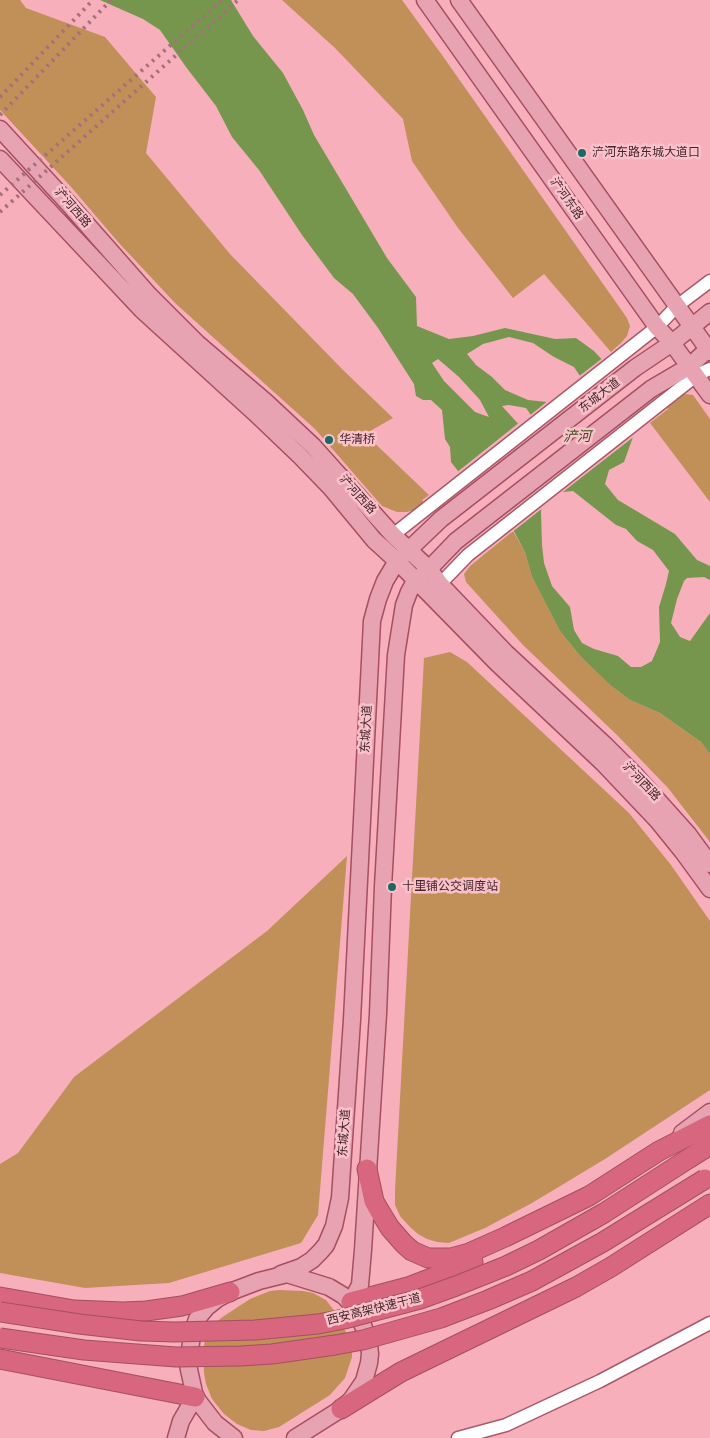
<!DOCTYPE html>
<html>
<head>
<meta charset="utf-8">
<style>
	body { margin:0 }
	canvas { display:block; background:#f7afbb }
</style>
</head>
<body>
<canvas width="710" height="1438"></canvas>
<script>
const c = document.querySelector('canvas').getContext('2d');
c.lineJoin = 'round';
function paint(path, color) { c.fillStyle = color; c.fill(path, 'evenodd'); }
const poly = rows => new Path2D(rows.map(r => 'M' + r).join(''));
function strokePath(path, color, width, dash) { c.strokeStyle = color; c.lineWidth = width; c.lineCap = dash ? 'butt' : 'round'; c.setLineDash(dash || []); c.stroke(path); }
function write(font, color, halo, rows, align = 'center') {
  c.font = font + ' "Nunito Sans","Noto Sans SC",sans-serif'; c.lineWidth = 5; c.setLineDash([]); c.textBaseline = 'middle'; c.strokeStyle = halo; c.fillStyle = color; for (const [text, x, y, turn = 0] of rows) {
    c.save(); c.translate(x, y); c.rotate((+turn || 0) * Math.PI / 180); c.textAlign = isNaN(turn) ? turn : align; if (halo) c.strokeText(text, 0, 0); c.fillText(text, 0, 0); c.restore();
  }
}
paint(poly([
	[0,0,20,0,26,8,105,37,156,97,146,153,230,254,343,370,393,418,365,434,429,495,422,500,425,504,418,509,407,512,397,512,382,506,315,429,175,303,118,242,72,188,0,110],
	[282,0,402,0,442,55,627,318,630,326,627,336,621,343,611,352,544,274,513,298,458,228,412,161,403,119,335,48],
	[685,394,693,395,710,419,710,502,650,423,668,409,666,405],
	[513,531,525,552,532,577,560,631,581,657,610,685,630,700,660,713,701,742,710,754,710,842,668,788,618,736,523,645,466,582,464,574,470,566],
	[450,652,467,662,629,813,671,865,710,921,710,1090,605,1159,532,1203,485,1228,449,1243,437,1242,427,1239,418,1234,410,1227,400,1216,395,1205,395,1190,424,658],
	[347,856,318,1215,301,1243,169,1283,85,1288,0,1273,0,1164,18,1153,74,1077,267,931],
	[280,1290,303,1291,313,1293,326,1300,336,1313,345,1330,352,1349,352,1357,345,1378,330,1395,279,1427,264,1431,251,1430,237,1424,224,1414,212,1399,206,1384,204,1373,203,1349,206,1337,212,1327,221,1318,250,1299,270,1291]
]), '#c19058');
paint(poly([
	[100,0,231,0,253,36,283,73,303,110,314,135,387,258,416,297,417,326,449,339,473,336,505,328,555,339,576,338,594,351,606,364,633,437,624,462,609,470,605,484,618,500,675,534,697,560,710,566,710,580,704,577,687,578,684,581,677,599,671,623,680,637,690,641,710,613,710,754,701,742,660,713,630,700,610,685,581,657,560,631,532,577,525,552,501,507,481,486,458,471,451,462,450,447,445,439,442,410,431,400,423,400,416,396,414,384,378,328,353,294,334,278,302,235,259,170,232,137,216,106,186,67,160,30,143,19],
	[509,337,533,343,554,357,574,367,584,382,571,392,547,402,528,400,505,390,492,377,476,365,467,354,483,344],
	[438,359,459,377,480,400,489,417,475,412,444,381,432,363],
	[509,405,526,408,535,421,521,427,502,406],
	[573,491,616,525,626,529,637,541,653,550,669,571,666,584,659,607,660,642,652,661,641,667,631,667,618,656,594,649,582,643,574,630,570,607,552,586,544,563,542,545,541,512,544,494]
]), '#76964d');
paint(poly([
	[604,357,630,400,637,423,636,435,559,495,547,496,544,507,511,533,499,509,479,488,456,473,520,422,522,424,531,420,529,416,554,396,570,390,581,381,578,377]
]), '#f7afbb');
const minor = poly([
	[393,535,657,327,677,306,710,281],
	[440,584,468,555,697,375,710,369],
	[458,1438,506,1425,600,1381,710,1323]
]);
const major = poly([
	[425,0,657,327,672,343,710,395],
	[459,0,710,352],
	[0,129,68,203,149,295,197,343,266,402,313,446,393,535,429,569,440,584,506,653,604,744,636,776,688,834,710,864],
	[0,159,142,310,255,413,300,456,331,488,374,540,397,561,497,663,603,763,658,821,683,852,710,889],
	[682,1133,710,1112],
	[281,1274,301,1267,312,1260,320,1252,326,1245,334,1226,340,1198,352,1020,372,621,378,599,385,581,397,561,441,519,635,368,672,343,710,312],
	[351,1302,360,1285,363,1250,378,1014,383,887,396,655,404,605,409,592,415,581,429,569,456,541,651,389,690,366,710,347],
	[176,1438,181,1421,195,1397],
	[234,1438,215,1423,195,1397,188,1365,192,1335,197,1319,207,1307,217,1299,230,1292,259,1281,287,1274,329,1287,344,1296,356,1309,366,1333,369,1344,370,1354,369,1363,364,1381,351,1400,341,1409,295,1438]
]);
const highway = poly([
	[691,1157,710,1145],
	[367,1169,374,1201,379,1210,390,1228,404,1244,412,1251,428,1258,451,1258,469,1253,505,1237,589,1196,659,1151,710,1125],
	[0,1297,74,1310,123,1312,146,1311,182,1306,230,1292],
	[351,1302,408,1287,473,1262],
	[0,1359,195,1397],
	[341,1409,401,1372,576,1287,611,1267,710,1204]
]);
strokePath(minor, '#aa596a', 15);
strokePath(major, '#a54f61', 19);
strokePath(highway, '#a54f61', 21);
strokePath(minor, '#fff', 12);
strokePath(major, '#e7a3b2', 16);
strokePath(highway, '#d7667e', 19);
strokePath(poly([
	[0,97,93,0],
	[0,115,111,0],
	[0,195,222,0],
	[0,212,238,0]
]), '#a67079', 4, [2.5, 5]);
const highwayBridge = poly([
	[0,1312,79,1324,141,1331,174,1332,255,1330,318,1324,344,1319,420,1299,456,1286,506,1266,539,1250,604,1213,691,1157],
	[0,1338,84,1350,176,1357,241,1356,272,1354,335,1345,363,1340,441,1318,488,1300,532,1281,603,1242,705,1179]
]);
strokePath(highwayBridge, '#a54f61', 21, []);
strokePath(highwayBridge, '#d7667e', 19);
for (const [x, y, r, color] of [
	[582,153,5,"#1d6863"],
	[329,440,5,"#1d6863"],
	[392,887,5,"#1d6863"]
]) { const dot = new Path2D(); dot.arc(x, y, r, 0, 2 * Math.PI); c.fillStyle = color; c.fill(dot); strokePath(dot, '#f9c2cb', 2); }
write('12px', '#47252b', '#f9c2cb', [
	["浐河东路东城大道口",592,153],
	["华清桥",339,440],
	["十里铺公交调度站",402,887]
], 'left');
write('12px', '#47252b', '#f9c2cb', [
	["浐河东路",566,199,55],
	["浐河西路",72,208,49],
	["东城大道",600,396,-38],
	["浐河西路",357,495,48],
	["东城大道",367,729,-87],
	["浐河西路",641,782,46],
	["东城大道",345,1133,-86],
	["西安高架快速干道",374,1310,-14]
]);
write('italic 14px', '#384d18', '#f9c2cb', [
	["浐河",577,438]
]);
</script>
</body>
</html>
